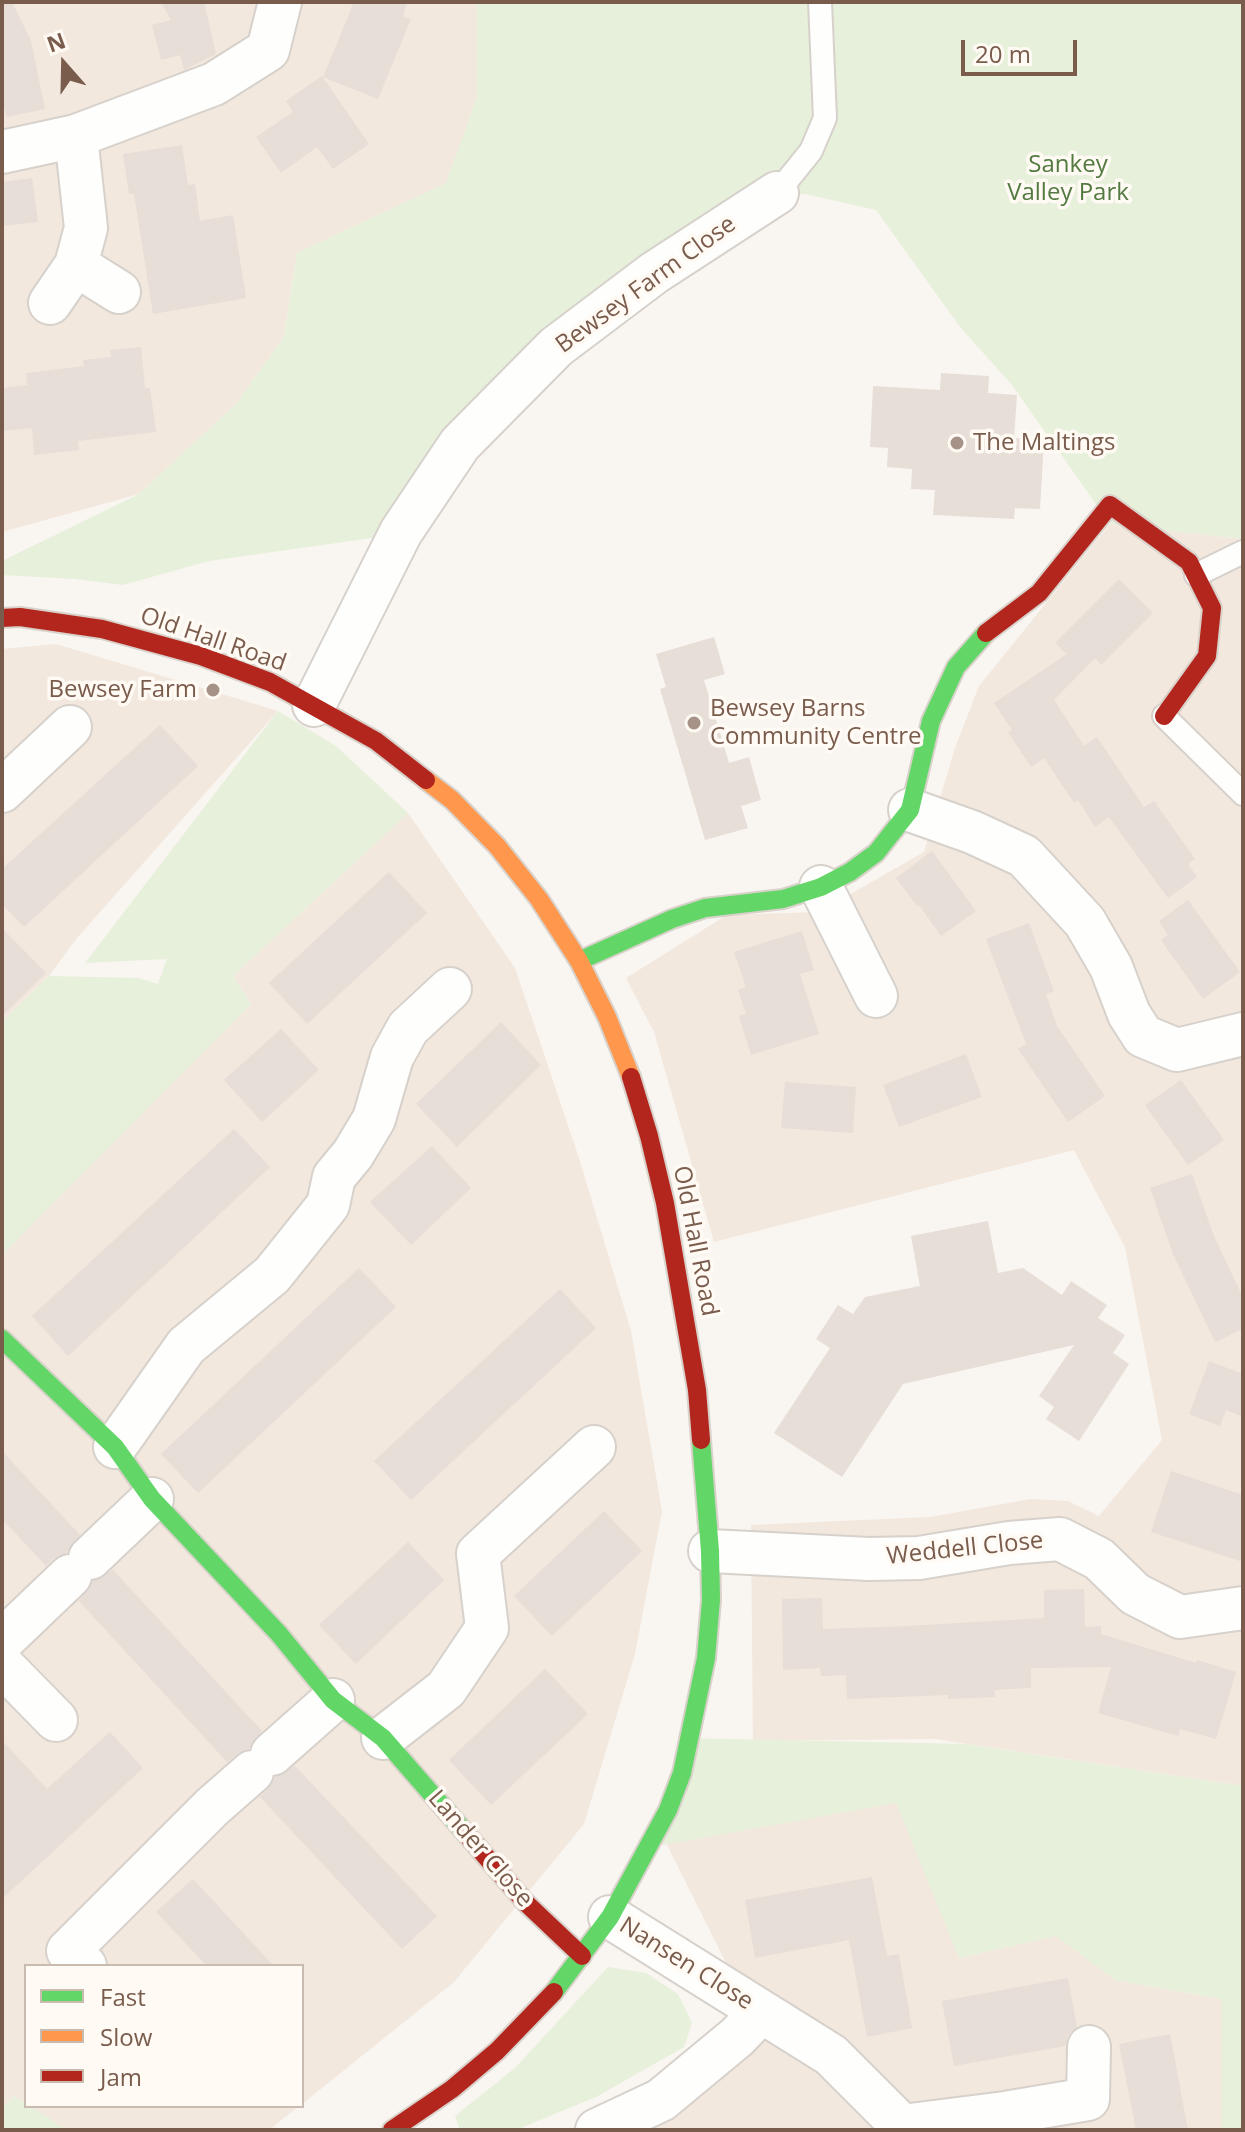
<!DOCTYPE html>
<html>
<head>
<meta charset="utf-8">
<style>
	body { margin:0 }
	#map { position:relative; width:1245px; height:2132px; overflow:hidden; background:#f9f5f0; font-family:"Open Sans",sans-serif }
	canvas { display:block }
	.frame { position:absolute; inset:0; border:4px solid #7a5c4d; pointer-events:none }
	.legend { position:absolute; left:24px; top:1964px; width:280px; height:144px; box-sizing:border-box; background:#fffaf3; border:2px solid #cabbb1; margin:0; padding:10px 14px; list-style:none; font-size:24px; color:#7a5c4d }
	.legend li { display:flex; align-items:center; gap:16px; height:40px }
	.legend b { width:40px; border:2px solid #cabbb1 }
	.north { position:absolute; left:24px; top:24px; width:80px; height:80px; -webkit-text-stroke:6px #fffaf3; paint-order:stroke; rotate:340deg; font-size:22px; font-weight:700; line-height:32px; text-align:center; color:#7a5c4d }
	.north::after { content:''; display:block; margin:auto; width:28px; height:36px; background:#7a5c4d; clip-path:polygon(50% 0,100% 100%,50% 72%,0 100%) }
	.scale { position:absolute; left:961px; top:40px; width:116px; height:36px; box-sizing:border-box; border:4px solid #7a5c4d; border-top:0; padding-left:10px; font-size:24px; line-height:28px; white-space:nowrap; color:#7a5c4d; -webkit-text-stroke:6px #fffaf3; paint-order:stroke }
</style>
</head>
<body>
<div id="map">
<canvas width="1245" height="2132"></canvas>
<div class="frame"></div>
<ul class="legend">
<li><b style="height:10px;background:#63d668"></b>Fast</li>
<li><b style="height:10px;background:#ff974d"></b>Slow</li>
<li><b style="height:10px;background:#b3261e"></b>Jam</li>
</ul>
<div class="north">N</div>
<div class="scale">20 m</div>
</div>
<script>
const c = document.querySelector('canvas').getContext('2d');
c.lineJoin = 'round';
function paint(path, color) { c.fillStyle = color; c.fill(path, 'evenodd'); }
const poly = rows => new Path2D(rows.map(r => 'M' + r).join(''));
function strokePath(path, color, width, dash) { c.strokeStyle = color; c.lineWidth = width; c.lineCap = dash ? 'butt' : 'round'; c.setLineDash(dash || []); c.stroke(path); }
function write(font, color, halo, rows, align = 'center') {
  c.font = font + ' "Open Sans",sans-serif'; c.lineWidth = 7; c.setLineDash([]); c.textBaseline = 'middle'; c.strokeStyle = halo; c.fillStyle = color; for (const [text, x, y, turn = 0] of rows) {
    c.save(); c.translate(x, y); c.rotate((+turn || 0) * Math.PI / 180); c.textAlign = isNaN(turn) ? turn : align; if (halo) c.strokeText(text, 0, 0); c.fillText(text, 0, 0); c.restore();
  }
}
paint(poly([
	[2,2,477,2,477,97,447,183,297,253,284,337,236,404,139,494,2,532],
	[1110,524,1243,539,1243,1786,935,1739,753,1741,751,1525,930,1517,1031,1499,1068,1501,1099,1516,1162,1440,1125,1247,1074,1150,714,1242,654,1032,626,978,727,915,819,912,924,852,955,748,979,686],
	[56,644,278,711,77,938,49,976,2,1022,2,649],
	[408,813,515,968,579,1158,631,1331,662,1511,635,1654,584,1824,454,1982,302,2104,302,1966,26,1966,26,2106,299,2106,269,2130,51,2130,15,2096,2,2107,2,1253,251,1004,233,976],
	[904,1801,959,1958,1064,1934,1115,1980,1222,1999,1222,2130,568,2130,584,2124,750,2011,666,1843]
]), '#f2e8de');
paint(poly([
	[477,2,1243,2,1243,539,1110,524,1012,385,960,327,876,210,805,194,777,193,590,299,499,374,396,504,379,537,209,561,123,585,75,579,2,575,2,561,139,494,236,404,284,337,297,253,446,183,477,97],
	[278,711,336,746,408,813,233,976,251,1004,3,1254,2,1022,49,976,139,978,158,984,167,959,85,963],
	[685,1738,966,1744,1243,1786,1243,2130,1222,2130,1222,1999,1115,1980,1056,1936,959,1958,896,1803,646,1848],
	[608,1967,646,1973,678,1994,692,2023,684,2047,596,2097,516,2130,460,2130,455,2116,515,2068],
	[15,2096,26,2103,26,2106,30,2106,67,2130,2,2130,2,2107]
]), '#e7f0db');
paint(poly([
	[2,2,12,2,31,41,45,109,6,117,2,97],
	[161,2,204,2,216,54,184,70,180,55,161,60,152,25,171,20],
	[354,2,407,2,403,17,411,19,378,99,323,77],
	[322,76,369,144,333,169,317,147,281,173,256,137,293,112,286,101],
	[182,145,188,185,195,184,200,221,233,215,246,298,153,314,134,194,129,194,123,154],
	[32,178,38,222,2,226,2,182],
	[141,347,145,388,150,388,156,432,78,441,79,450,34,455,32,428,2,431,2,388,27,385,26,373,84,366,83,360,111,357,110,350],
	[941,373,989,376,988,393,1017,395,1014,438,1044,440,1040,509,1015,508,1014,519,933,515,935,490,911,489,912,469,887,467,888,448,870,447,873,386,940,390],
	[1119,579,1153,613,1101,665,1095,658,1054,700,1084,746,1097,737,1144,807,1154,801,1195,859,1188,864,1197,877,1168,898,1109,817,1095,827,1078,800,1074,803,1044,758,1031,767,1008,732,1012,730,994,703,1067,654,1055,643],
	[714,637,725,674,704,680,729,763,749,757,761,800,741,806,748,828,705,840,660,689,666,687,656,654],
	[160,725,198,766,24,927,2,904,2,869],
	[932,851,976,911,941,936,919,905,917,906,896,878],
	[389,872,427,913,307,1024,269,983],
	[1188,900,1240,972,1203,999,1161,940,1168,935,1159,921],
	[1029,923,1054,991,1046,994,1057,1026,1105,1096,1068,1122,1018,1049,1026,1044,986,939],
	[2,928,46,973,2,1016],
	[802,931,814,970,800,974,819,1034,751,1055,739,1016,746,1014,738,990,746,987,734,952],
	[501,1022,541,1065,457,1147,416,1104],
	[281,1029,319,1070,262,1122,224,1080],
	[966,1054,982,1097,899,1127,883,1085],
	[1181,1080,1224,1140,1188,1165,1145,1105],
	[785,1082,856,1087,853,1133,781,1128],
	[234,1129,270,1167,68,1356,32,1316],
	[432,1146,471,1188,411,1245,370,1202],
	[1192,1174,1214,1236,1243,1298,1243,1329,1215,1342,1173,1254,1150,1188],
	[988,1221,998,1273,1023,1268,1062,1295,1071,1281,1107,1305,1098,1318,1125,1335,1113,1353,1129,1364,1079,1441,1046,1419,1054,1407,1039,1396,1074,1345,903,1384,842,1477,774,1433,830,1348,816,1339,838,1305,853,1314,865,1297,920,1286,911,1236],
	[359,1268,396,1307,198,1493,161,1454],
	[560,1289,596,1328,411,1500,374,1461],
	[1209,1361,1243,1374,1243,1417,1226,1410,1220,1426,1189,1414],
	[2,1451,80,1535,67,1553,54,1558,46,1566,2,1519],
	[1171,1471,1243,1495,1243,1562,1151,1532],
	[604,1511,642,1551,552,1636,514,1596],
	[408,1542,444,1580,356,1664,319,1625],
	[113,1570,262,1731,249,1748,237,1754,227,1762,79,1601,93,1581],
	[1084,1589,1085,1627,1101,1626,1101,1634,1196,1663,1197,1660,1236,1672,1216,1739,1180,1729,1178,1736,1098,1713,1111,1667,1031,1668,1031,1688,994,1690,995,1697,948,1699,948,1695,847,1699,846,1675,821,1676,820,1668,783,1670,782,1599,822,1598,823,1629,908,1626,1044,1618,1044,1590],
	[545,1669,588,1714,491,1805,449,1760],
	[110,1732,143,1768,2,1899,2,1740,47,1789],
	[295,1766,437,1916,402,1949,260,1797,268,1789,275,1778],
	[872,1877,887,1956,899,1954,912,2028,867,2037,849,1940,755,1958,745,1900],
	[193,1879,232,1921,274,1966,207,1966,156,1912],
	[1068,1978,1077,2027,1068,2035,1065,2046,954,2066,942,2001],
	[1170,2034,1188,2130,1136,2130,1119,2044]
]), '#e6ded7');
const lane = poly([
	[777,193,811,151,825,118,820,2],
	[1196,575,1243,552],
	[1164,716,1243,794]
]);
const street = poly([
	[2,152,76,136,214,84,268,50,280,2],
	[76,265,119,292],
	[50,303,76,265,86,228,76,136],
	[314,705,401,532,460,444,556,347,654,273,777,193],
	[2,791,70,727],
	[910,810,972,832,1024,856,1085,922,1111,967,1129,1014,1143,1036,1177,1050,1243,1034],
	[821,887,876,996],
	[115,1447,186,1346,272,1275,328,1205,334,1177,353,1154,374,1119,392,1057,408,1028,450,989],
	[710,1551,869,1559,919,1558,1009,1543,1060,1539,1099,1559,1135,1594,1180,1617,1243,1608],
	[90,1558,152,1499],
	[2,1641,70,1576],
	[2,1665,56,1720],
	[383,1738,446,1689,487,1628,478,1554,594,1447],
	[272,1754,333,1700],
	[610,1917,831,2055,902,2126,1005,2113,1088,2099,1089,2047],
	[85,1966,68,1951,212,1807,252,1772],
	[597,2130,661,2100,737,2037,761,2012]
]);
const fast = poly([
	[579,961,672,919,705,908,783,899,821,887,850,872,876,853,910,810,931,721,956,667,986,633],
	[2,1339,115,1447,152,1499,279,1634,333,1700,383,1738,462,1829],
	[554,1992,610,1917,668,1810,682,1773,706,1658,711,1600,710,1551,701,1440]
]);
const slow = poly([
	[426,780,452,800,497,846,539,899,579,961,607,1017,631,1077]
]);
const jam = poly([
	[2,618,20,617,102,629,201,656,270,682,376,741,426,780],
	[986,633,1039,593,1110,505,1189,562,1212,608,1207,656,1164,716],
	[631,1077,649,1136,665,1203,697,1390,701,1440],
	[462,1829,526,1903,582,1956],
	[392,2130,452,2089,497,2051,554,1992]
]);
strokePath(lane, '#d7d1cb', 26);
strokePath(street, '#d7d1cb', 46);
strokePath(fast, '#d9d2cb', 22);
strokePath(slow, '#d9d2cb', 22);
strokePath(jam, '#d9d2cb', 22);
strokePath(lane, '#fefefd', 22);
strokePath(street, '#fefefd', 42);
strokePath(fast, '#63d668', 18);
strokePath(slow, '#ff974d', 18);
strokePath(jam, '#b3261e', 18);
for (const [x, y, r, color] of [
	[957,443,8,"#a69286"],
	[213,690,8,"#a69286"],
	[694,723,8,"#a69286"]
]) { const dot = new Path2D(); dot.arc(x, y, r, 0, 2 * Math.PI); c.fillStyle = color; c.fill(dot); strokePath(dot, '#fffaf3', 3); }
write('24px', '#537a41', '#fffaf3', [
	["Sankey",1068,165],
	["Valley Park",1068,193]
]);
write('24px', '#7a5c4d', '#fffaf3', [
	["Bewsey Farm Close",646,285,-36],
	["Old Hall Road",213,640,19],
	["Old Hall Road",695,1241,79],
	["Weddell Close",965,1549,-6],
	["Lander Close",480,1849,49],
	["Nansen Close",686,1964,32]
]);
write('24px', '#7a5c4d', '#fffaf3', [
	["The Maltings",973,443],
	["Bewsey Farm",197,690,"right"],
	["Bewsey Barns",710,709],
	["Community Centre",710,737]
], 'left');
</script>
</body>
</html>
